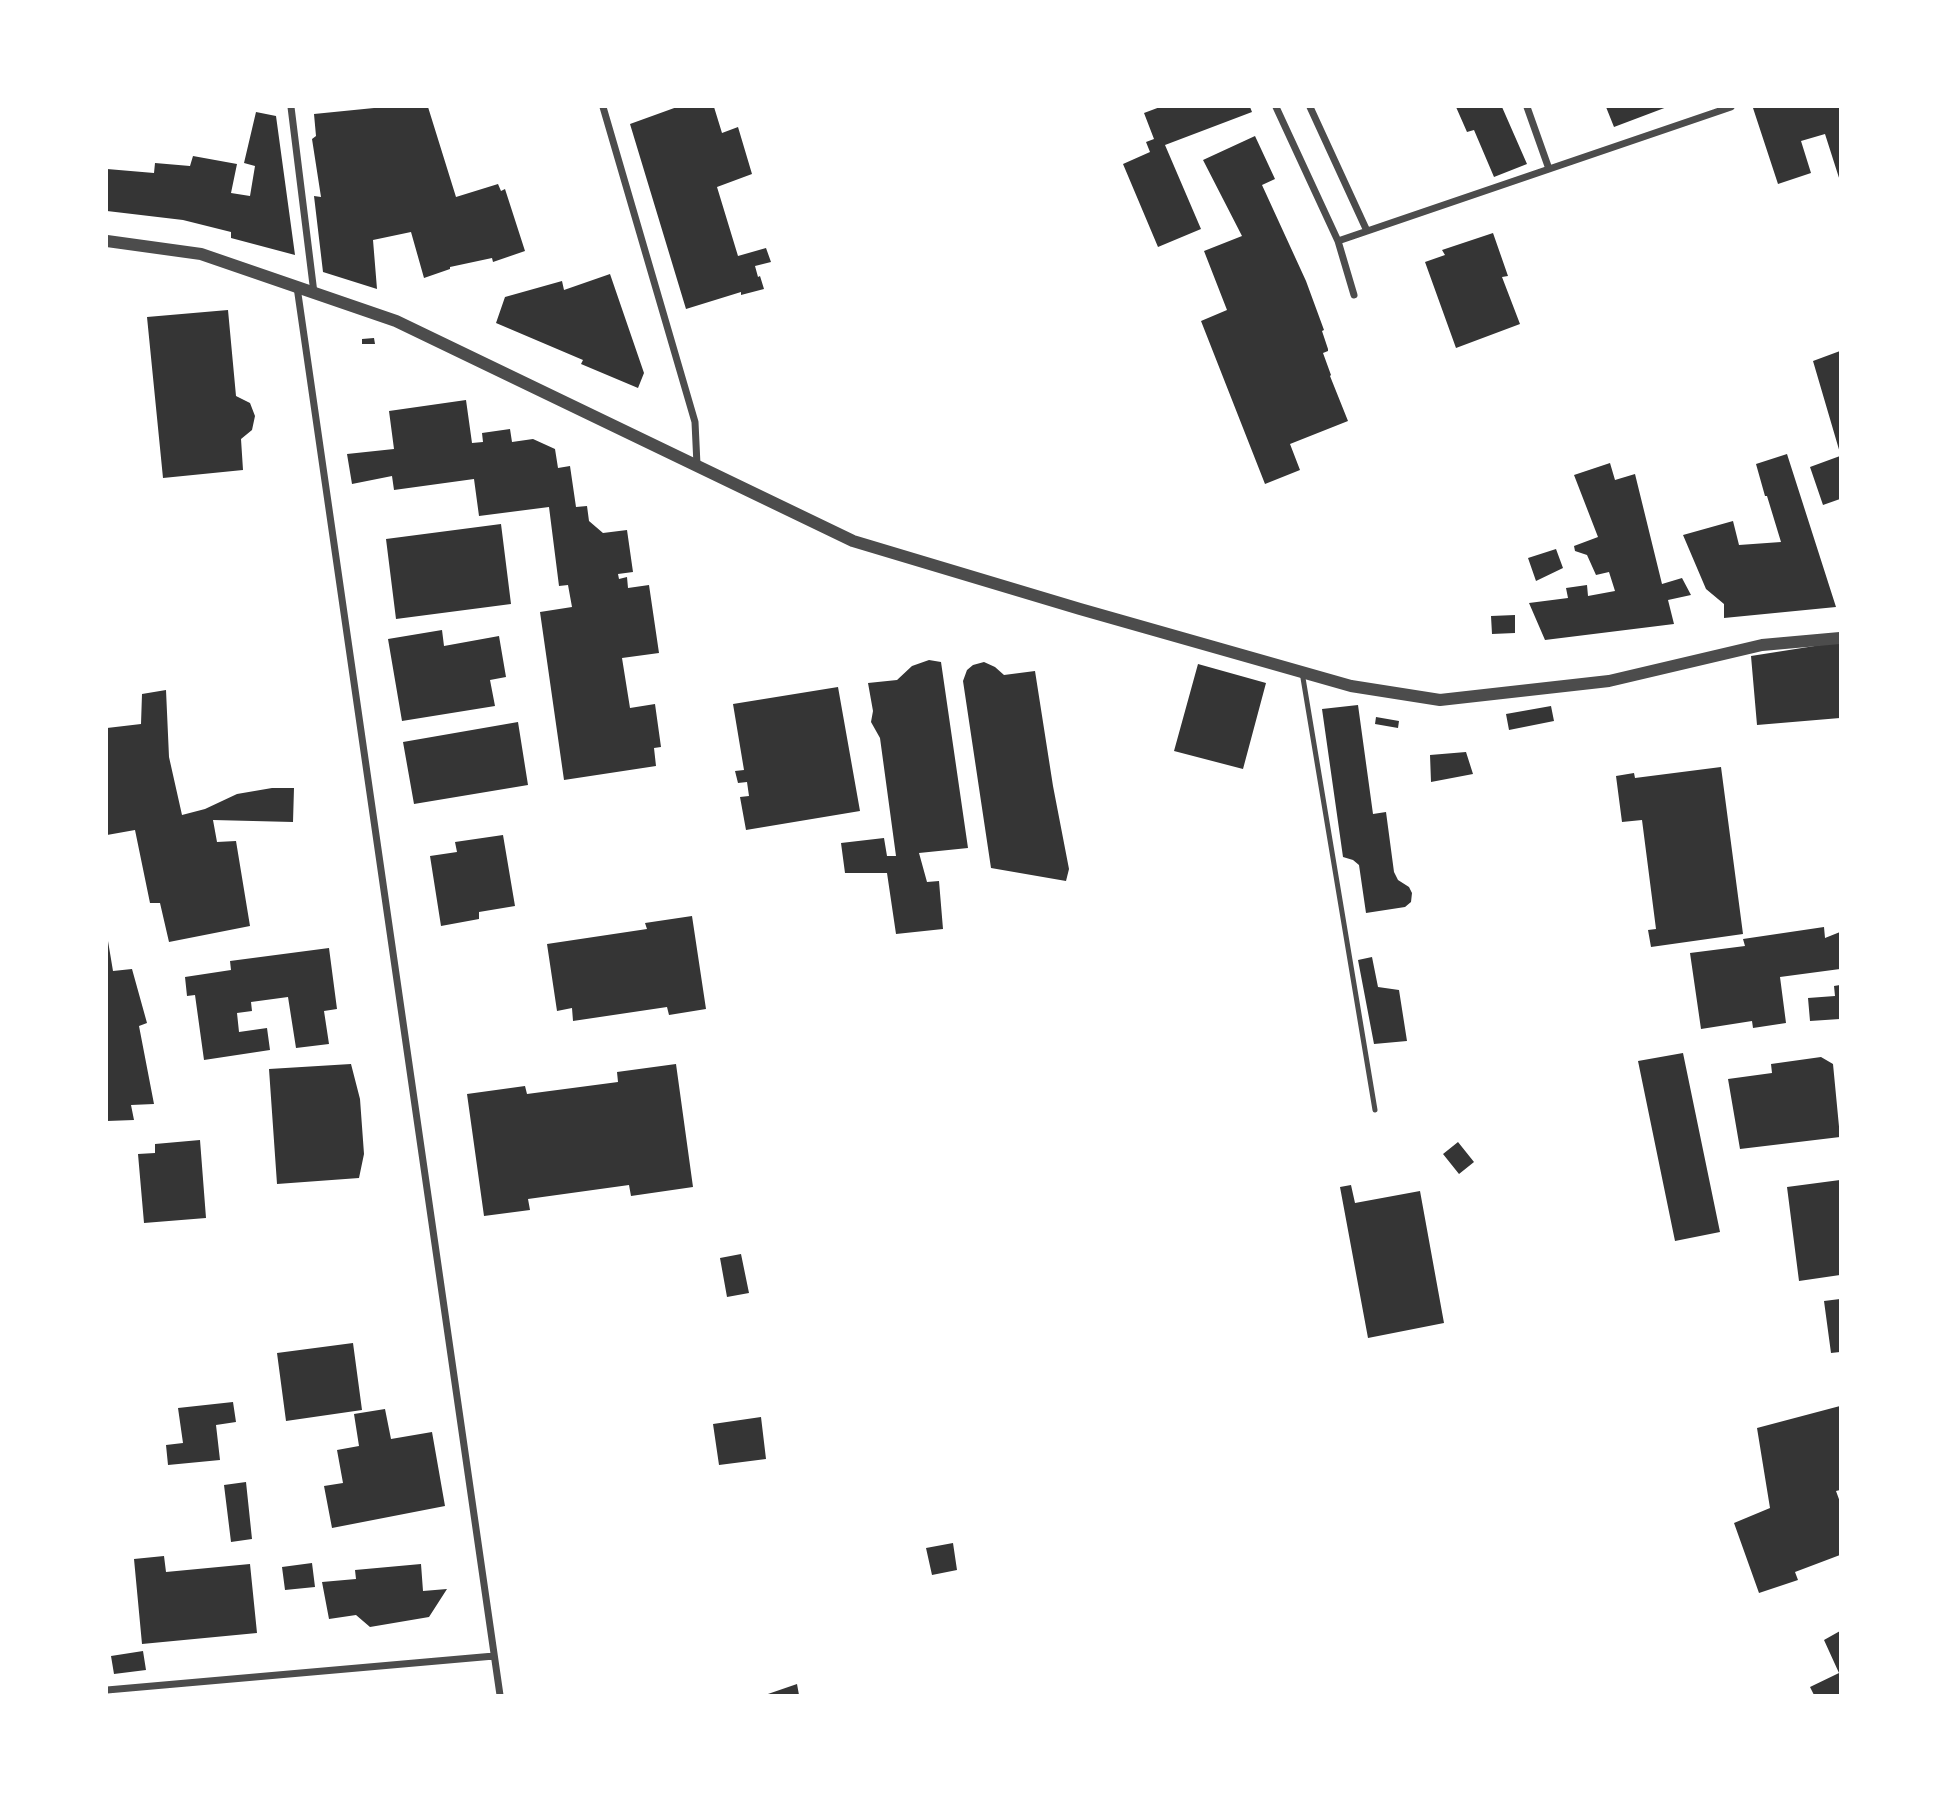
<!DOCTYPE html>
<html>
<head>
<meta charset="utf-8">
<style>
	body { margin:0 }
	#map { position:relative; width:1947px; height:1802px; overflow:hidden; background:#fff; font-family:Commissioner,sans-serif }
	canvas { display:block }
	.frame { position:absolute; inset:0; border:108px solid #fff; pointer-events:none }
</style>
</head>
<body>
<div id="map">
<canvas width="1947" height="1802"></canvas>
<div class="frame"></div>
</div>
<script>
const c = document.querySelector('canvas').getContext('2d');
c.lineJoin = 'round';
function paint(path, color) { c.fillStyle = color; c.fill(path, 'evenodd'); }
const poly = rows => new Path2D(rows.map(r => 'M' + r).join(''));
function strokePath(path, color, width, dash) { c.strokeStyle = color; c.lineWidth = width; c.lineCap = dash ? 'butt' : 'round'; c.setLineDash(dash || []); c.stroke(path); }
paint(poly([
	[384,107,428,107,456,197,498,184,501,191,505,189,525,251,493,262,492,258,450,267,450,269,424,278,411,232,373,240,377,289,323,272,314,196,321,197,312,139,316,136,314,114],
	[677,107,714,107,722,133,738,127,752,174,717,187,738,256,766,248,771,262,755,266,758,277,760,276,764,289,741,295,741,292,686,309,630,124],
	[1160,107,1250,107,1252,112,1165,145,1201,229,1158,247,1123,164,1150,152,1146,142,1154,139,1144,113],
	[1456,107,1502,107,1527,164,1494,177,1474,130,1467,132],
	[1606,107,1667,107,1614,127],
	[1757,107,1840,107,1840,181,1825,134,1801,141,1811,173,1778,184,1753,108],
	[256,112,276,116,295,255,231,238,231,232,183,220,107,211,107,169,154,173,155,163,190,166,193,156,237,164,231,193,250,196,255,166,244,163],
	[1255,136,1275,179,1262,185,1306,281,1324,330,1322,331,1328,349,1328,351,1323,353,1331,375,1330,376,1348,421,1290,444,1300,470,1265,484,1201,321,1227,310,1204,251,1242,236,1203,160],
	[1493,233,1508,276,1502,277,1520,324,1456,348,1425,262,1445,255,1442,250],
	[610,274,644,373,638,388,581,364,583,360,496,323,505,297,562,281,564,290],
	[228,310,236,396,250,403,255,416,252,430,241,439,243,470,163,478,147,317],
	[374,338,375,344,362,344,362,339],
	[1840,351,1840,453,1813,361],
	[466,400,472,443,483,442,482,433,510,429,512,442,533,439,555,449,558,468,570,466,576,507,587,506,589,521,603,533,627,530,633,572,618,574,619,579,627,577,628,588,649,585,659,653,622,658,630,708,655,704,661,747,654,748,656,766,564,780,540,612,572,607,568,585,559,586,549,507,479,516,474,479,394,490,392,476,352,484,347,454,394,449,389,411],
	[1787,454,1836,607,1724,618,1724,604,1706,589,1683,535,1733,521,1739,545,1781,542,1767,496,1765,496,1756,464],
	[1840,456,1840,499,1823,505,1810,467],
	[1610,463,1615,480,1635,474,1662,584,1682,578,1691,595,1668,600,1674,624,1545,640,1529,603,1568,598,1566,588,1587,585,1588,596,1615,591,1609,572,1596,575,1587,555,1575,551,1574,546,1598,537,1574,475],
	[501,524,511,604,396,619,386,539],
	[1556,549,1563,568,1536,581,1528,558],
	[1515,615,1515,633,1492,634,1491,616],
	[442,630,444,646,499,636,506,677,490,680,495,706,402,721,388,639],
	[1840,642,1840,718,1757,725,1751,656],
	[929,660,941,662,968,848,919,853,927,882,939,881,943,929,896,934,887,873,845,873,841,843,884,838,887,856,896,856,880,738,871,722,873,711,868,683,897,680,912,666],
	[984,662,995,667,1004,675,1035,671,1053,786,1069,869,1066,881,991,868,963,681,967,670,973,665],
	[1198,664,1266,683,1243,769,1174,751],
	[838,687,860,811,746,830,740,797,749,796,747,782,738,783,735,771,744,770,733,704],
	[166,690,169,757,182,815,205,809,237,794,272,788,294,788,293,822,213,820,217,842,236,841,250,926,169,942,160,903,150,903,135,830,107,835,107,728,141,724,142,694],
	[1358,705,1373,814,1386,812,1394,872,1398,880,1409,887,1412,893,1411,902,1405,907,1366,913,1359,865,1353,860,1343,857,1322,709],
	[1551,706,1554,721,1509,730,1506,714],
	[1376,717,1399,721,1398,728,1375,724],
	[518,722,528,785,414,804,403,742],
	[1466,752,1473,774,1431,782,1430,755],
	[1721,767,1743,934,1651,947,1648,930,1656,929,1642,820,1622,822,1616,776,1634,773,1635,778],
	[503,835,515,906,479,912,479,919,441,926,430,856,457,852,455,842],
	[692,916,706,1009,669,1015,667,1007,573,1021,572,1008,557,1011,547,944,647,929,645,923],
	[1824,927,1825,938,1840,932,1840,969,1780,977,1786,1023,1753,1028,1752,1021,1701,1029,1690,953,1745,946,1743,939],
	[107,941,108,941,113,971,132,969,147,1023,139,1026,154,1104,131,1105,134,1120,107,1121],
	[329,948,337,1009,324,1011,329,1044,296,1048,288,997,251,1002,252,1011,237,1013,239,1032,267,1028,270,1050,204,1060,195,995,187,996,185,977,231,970,230,961],
	[1372,957,1378,987,1399,990,1407,1041,1374,1044,1358,960],
	[1840,985,1840,1019,1810,1021,1808,998,1835,996,1834,986],
	[1683,1053,1720,1232,1675,1241,1638,1061],
	[1821,1057,1833,1064,1840,1137,1740,1149,1728,1079,1772,1073,1771,1064],
	[351,1064,360,1099,364,1154,359,1178,277,1184,269,1069],
	[676,1064,693,1187,631,1196,629,1185,528,1199,530,1210,484,1216,467,1094,525,1086,527,1094,618,1082,617,1072],
	[200,1140,206,1218,144,1223,138,1154,155,1153,155,1144],
	[1458,1142,1474,1162,1459,1174,1443,1154],
	[1840,1180,1840,1275,1799,1281,1787,1187],
	[1351,1185,1355,1203,1420,1191,1444,1323,1368,1338,1340,1187],
	[741,1254,749,1293,727,1297,720,1258],
	[1840,1299,1840,1352,1831,1353,1824,1301],
	[353,1343,362,1410,286,1421,277,1353],
	[233,1402,236,1422,216,1425,220,1460,168,1465,166,1445,183,1443,178,1408],
	[1840,1406,1840,1490,1836,1491,1840,1502,1840,1555,1795,1572,1798,1580,1759,1593,1734,1523,1770,1508,1757,1428],
	[385,1409,391,1439,432,1432,445,1506,332,1528,324,1486,343,1483,337,1450,359,1446,354,1414],
	[761,1417,766,1459,719,1465,713,1424],
	[246,1482,252,1539,231,1542,224,1485],
	[953,1543,957,1570,932,1575,926,1548],
	[164,1556,166,1572,250,1564,257,1633,142,1644,134,1559],
	[312,1563,315,1587,285,1590,282,1567],
	[421,1564,423,1591,447,1589,429,1617,370,1627,356,1615,329,1619,322,1582,356,1579,355,1570],
	[1840,1631,1840,1695,1814,1695,1810,1687,1839,1673,1824,1640],
	[143,1651,146,1670,114,1674,111,1656],
	[797,1684,799,1695,765,1695]
]), '#353535');
strokePath(poly([
	[1302,672,1375,1110]
]), '#4c4c4c', 5);
strokePath(poly([
	[291,107,314,293],
	[603,107,695,422,697,465],
	[1276,107,1338,241,1354,295],
	[1310,107,1367,231],
	[1527,107,1549,169],
	[1338,241,1731,107],
	[297,287,500,1695],
	[107,1690,494,1656]
]), '#4c4c4c', 7);
strokePath(poly([
	[107,241,201,254,396,321,853,541,1080,609,1351,686,1440,700,1609,681,1762,645,1840,638]
]), '#4c4c4c', 12);
</script>
</body>
</html>
